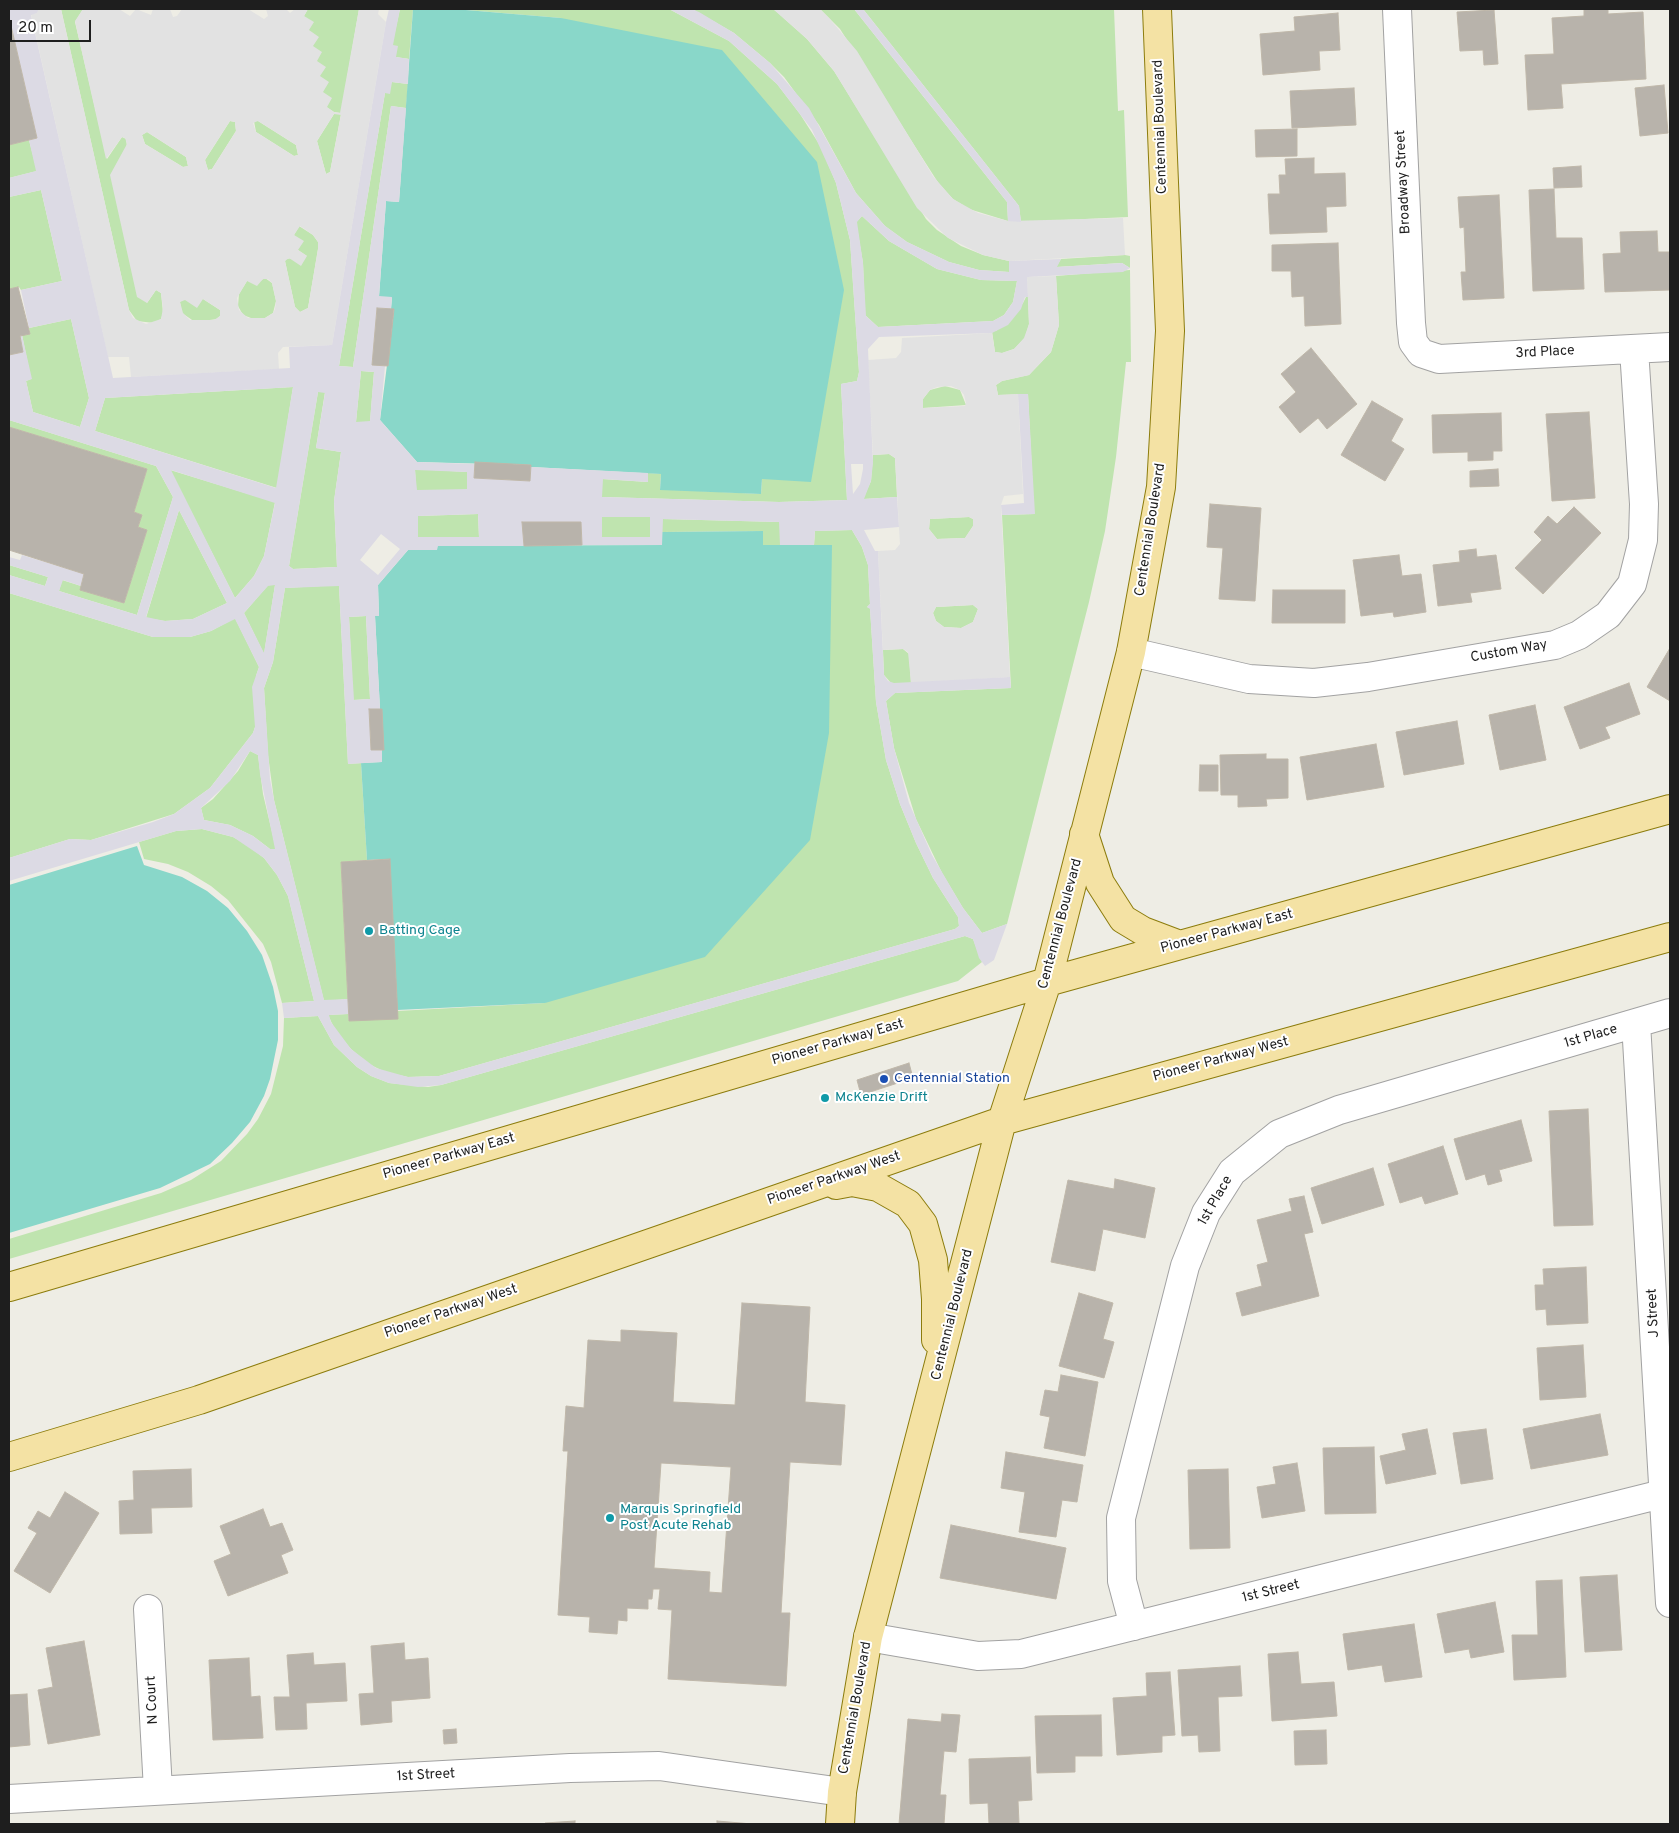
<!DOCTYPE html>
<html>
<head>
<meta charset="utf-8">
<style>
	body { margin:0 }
	#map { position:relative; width:1679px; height:1833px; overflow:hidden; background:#eeede5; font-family:Overpass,sans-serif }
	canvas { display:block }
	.frame { position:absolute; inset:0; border:10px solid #1e1e1e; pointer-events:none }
	.scale { position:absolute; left:10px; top:20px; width:81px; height:22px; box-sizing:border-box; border:2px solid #1e1e1e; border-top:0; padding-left:6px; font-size:15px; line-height:18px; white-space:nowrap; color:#1e1e1e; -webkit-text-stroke:4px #fff; paint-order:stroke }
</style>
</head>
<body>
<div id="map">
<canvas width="1679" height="1833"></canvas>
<div class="frame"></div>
<div class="scale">20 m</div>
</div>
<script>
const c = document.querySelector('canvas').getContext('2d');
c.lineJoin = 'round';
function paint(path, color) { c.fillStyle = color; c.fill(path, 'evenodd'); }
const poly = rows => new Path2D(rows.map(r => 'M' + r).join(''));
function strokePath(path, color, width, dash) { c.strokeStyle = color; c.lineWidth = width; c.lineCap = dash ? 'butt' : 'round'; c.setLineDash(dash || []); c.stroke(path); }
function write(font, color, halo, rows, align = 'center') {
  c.font = font + ' Overpass,sans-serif'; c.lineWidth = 4; c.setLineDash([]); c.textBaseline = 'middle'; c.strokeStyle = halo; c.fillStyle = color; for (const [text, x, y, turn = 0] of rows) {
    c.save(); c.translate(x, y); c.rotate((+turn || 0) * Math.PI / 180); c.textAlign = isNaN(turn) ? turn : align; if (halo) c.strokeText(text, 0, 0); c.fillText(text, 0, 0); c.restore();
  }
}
paint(poly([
	[61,9,83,9,75,22,107,159,122,137,126,139,147,303,156,290,161,293,163,313,161,319,154,323,137,321,129,310],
	[308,9,359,9,341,113,334,112,326,107,304,16],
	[400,9,413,9,409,59,396,57,392,45],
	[454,9,669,9,729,41,777,84,800,114,821,147,836,183,850,240,859,372,857,381,841,384,847,500,779,502,602,497,602,479,648,482,648,473,661,474,660,489,761,494,762,479,561,18],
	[692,9,773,9,777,12,807,39,834,71,926,219,937,230,961,246,983,255,1009,261,1009,272,979,270,949,262,907,242,885,226,856,193,819,125,784,77,770,63,734,33],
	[820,9,854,9,1007,202,1008,221,969,209,953,199,939,184,840,29],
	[863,9,1114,9,1118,111,1124,110,1128,217,1021,222,1019,206],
	[392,82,408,84,406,108,391,106,353,367,339,366,385,93],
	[334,114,341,114,330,172,326,174,317,141],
	[230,121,235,122,236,131,212,169,208,170,205,160],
	[254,121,258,121,296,145,298,155,294,156,256,132],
	[147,132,186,157,188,166,183,167,145,144,142,135],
	[29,140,37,171,9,178,9,145],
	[41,190,62,281,21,290,19,287,9,289,9,197],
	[862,216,889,241,937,269,981,280,1017,281,1013,302,1004,315,993,321,878,327,865,315,863,263,856,222],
	[299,226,313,235,318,242,318,249,308,308,300,312,295,307,285,261,286,259,307,256,298,250,294,235],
	[1125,255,1130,256,1130,268,1122,263,1056,267,1061,259],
	[1130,270,1131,362,1126,362,1116,457,1105,531,1089,602,1007,924,982,933,963,908,942,873,916,819,894,748,886,701,895,693,1011,688,1002,515,1034,514,1028,394,998,395,996,385,1002,381,1029,375,1051,352,1059,325,1056,276],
	[265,278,272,283,276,301,273,313,265,318,251,318,243,315,238,306,239,294,247,281,260,281],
	[1026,297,1028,297,1029,324,1025,338,1014,349,1002,353,995,352,992,331,996,331,1023,303],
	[203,299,220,310,220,316,217,319,195,322,182,313,180,302,182,300],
	[71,319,89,398,80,427,33,412,26,381,31,379,22,335,30,334,29,328],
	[361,371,374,372,370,422,356,422],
	[945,386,960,390,966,405,923,408,923,399,930,390],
	[293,387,277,488,95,431,105,398],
	[318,392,325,392,316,448,341,452,334,501,337,567,293,569,289,566],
	[9,420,156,466,173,497,137,615,59,591,62,580,81,586,81,590,124,603,147,530,138,527,142,515,134,512,147,469,9,427],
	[873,455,889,454,895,458,897,497,863,499,871,481],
	[415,469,467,472,467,490,416,490],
	[170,470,275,502,264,556,254,576,235,598],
	[179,510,227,603,193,619,165,621,146,618],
	[478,514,479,537,418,538,418,516],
	[602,517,650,517,650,537,602,537],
	[969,517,973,519,973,526,965,538,937,539,929,529,930,519],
	[662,519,780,522,780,545,763,545,763,531,662,532],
	[852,530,862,547,868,565,870,604,867,607,870,608,876,702,886,760,900,804,916,843,933,878,958,917,959,926,955,929,439,1076,408,1077,385,1072,367,1063,351,1049,336,1032,328,1015,348,1014,349,1021,397,1011,545,1003,832,545,814,545,815,531],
	[9,565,48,577,45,586,9,575],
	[268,585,275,585,264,654,244,613],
	[339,585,348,764,361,763,367,860,341,862,348,999,324,1001,274,800,268,755,264,688,273,662,285,588],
	[9,593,153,637,190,637,211,631,235,618,259,667,256,676,255,727,253,733,210,788,174,814,91,840,70,839,9,858],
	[973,605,978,609,973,622,961,628,944,627,936,621,933,613,936,607],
	[366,616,370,699,353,700,349,617],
	[903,649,909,654,911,683,891,683,884,675,883,650],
	[250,751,258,755,263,794,276,849,270,849,253,836,230,825,204,820,201,808,213,799,238,771],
	[202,829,233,837,245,843,264,858,277,875,288,896,314,1001,282,1003,271,962,263,944,228,900,211,886,188,872,168,864,144,859,139,842,176,831],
	[965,936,973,939,982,962,958,981,9,1259,9,1239,161,1193,191,1180,221,1161,247,1134,258,1119,271,1094,283,1046,284,1018,318,1016,334,1045,357,1067,371,1076,389,1083,428,1087,441,1085]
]), '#bfe4af');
paint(poly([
	[413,9,454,9,561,18,722,50,817,162,844,290,811,482,762,479,761,494,660,490,661,474,531,467,531,465,417,462,380,420,394,310,391,309,392,298,379,297,386,201,399,202],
	[763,531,763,545,832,545,829,733,810,840,705,957,545,1003,397,1010,389,859,367,860,361,763,382,762,382,709,380,709,375,616,379,616,378,585,408,550,437,550,437,546,662,545,662,532],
	[137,846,144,865,182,877,207,891,228,908,247,931,262,955,273,987,278,1011,278,1040,270,1079,264,1096,250,1122,232,1143,210,1164,160,1188,9,1233,9,885]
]), '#89d7c9');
paint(poly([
	[39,9,61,9,129,310,133,318,146,324,161,319,163,308,161,293,156,290,147,303,137,297,110,175,127,144,125,138,122,137,106,159,75,21,83,9,119,9,130,16,136,9,151,15,153,9,170,9,173,17,177,16,182,9,248,9,264,19,268,16,266,9,286,9,290,13,295,9,308,9,304,16,314,22,309,30,319,37,313,46,322,52,317,61,326,67,320,76,329,82,323,92,332,98,327,107,334,112,340,113,359,9,379,9,378,14,386,22,332,345,283,347,278,353,279,369,131,377,129,357,108,357,31,14,37,13],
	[334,114,341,115,330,172,326,174,317,141],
	[230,121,235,122,236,131,212,169,208,170,205,160],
	[258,121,296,145,298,155,294,156,256,132,253,123],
	[147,132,186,157,188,166,183,167,145,144,142,135],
	[300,226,313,235,318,242,318,249,308,308,300,312,295,307,285,261,289,258,301,266,307,256,298,250,304,241,294,235],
	[263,279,268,279,272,283,276,301,275,309,273,313,265,318,248,318,239,310,237,298,247,281,257,286],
	[203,299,220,310,220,316,214,320,190,320,183,313,180,302,185,300,197,308],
	[773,9,820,9,829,18,857,51,933,176,953,199,978,213,1008,221,1123,218,1125,255,1009,261,983,255,948,238,917,208,834,71,807,39],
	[1056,276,1059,325,1051,352,1029,375,1002,381,996,385,998,395,1018,394,1023,494,1004,496,1001,505,1010,677,911,683,908,652,903,649,883,650,878,551,895,550,900,544,895,458,889,454,873,455,868,360,896,358,901,352,902,338,992,333,995,352,1002,353,1014,349,1024,338,1029,324,1027,277],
	[951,386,960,390,964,395,966,403,965,406,923,408,923,399,930,390,937,387],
	[969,517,973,519,973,526,965,538,937,539,929,529,930,519],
	[973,605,978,609,973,622,961,628,944,627,936,621,933,613,936,607]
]), '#e2e2e2');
paint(poly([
	[9,9,39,9,37,13,31,15,113,378,290,368,289,347,332,345,386,22,389,9,400,9,393,45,398,46,396,57,409,59,408,84,392,82,390,94,385,93,339,366,353,367,391,106,406,108,399,202,386,201,379,296,392,297,391,309,377,308,372,364,385,366,380,420,417,462,475,464,474,478,530,481,531,467,648,473,648,482,603,479,602,497,779,502,847,500,841,384,857,381,859,372,850,240,836,183,812,130,777,84,729,41,669,9,692,9,699,12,734,33,770,63,809,108,856,193,885,226,907,242,949,262,979,270,1009,272,1009,261,1061,259,1057,267,1122,263,1130,268,1123,272,1027,277,1028,297,1025,297,1021,309,1008,325,992,333,879,337,868,349,873,463,871,481,864,499,897,497,899,527,864,530,875,551,878,551,884,675,888,681,894,683,1010,677,1011,688,895,693,886,701,894,748,909,803,932,855,963,908,982,933,1007,924,994,960,985,966,979,958,973,939,965,936,441,1085,418,1087,389,1083,371,1076,357,1067,334,1045,318,1016,284,1018,282,1003,314,1001,288,896,277,875,264,858,233,837,202,829,176,831,9,881,9,858,70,839,91,840,153,822,174,814,210,788,253,733,255,727,252,687,259,667,235,619,211,631,190,637,153,637,9,593,9,575,45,586,48,577,9,565,9,557,20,560,22,555,84,574,81,586,63,580,59,591,137,615,173,497,156,466,9,420,9,355,23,352,20,336,22,335,32,379,26,381,33,412,80,427,89,398,71,319,29,328,21,290,62,281,41,190,9,197,9,178,36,171,29,140,37,138,9,17],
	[862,216,889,241,937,269,981,280,1017,281,1013,302,1004,315,993,321,878,327,866,316,863,263,857,222],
	[361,371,374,372,370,421,356,422],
	[293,387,276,488,95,431,105,398],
	[318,392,325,393,316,448,341,452,334,501,337,567,293,569,289,566],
	[851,464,863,464,863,469,860,484,853,494],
	[171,470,275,503,264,556,254,576,235,598],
	[415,470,467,472,467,489,417,490],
	[179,510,227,603,193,619,165,621,146,617],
	[478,514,479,537,418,537,418,516],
	[602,517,650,517,650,537,602,537],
	[663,519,779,522,780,545,814,545,815,531,852,530,862,547,868,565,870,604,867,607,870,609,876,702,886,760,900,804,916,843,933,878,958,917,959,926,955,929,439,1076,408,1077,376,1068,351,1049,331,1022,329,1015,348,1014,348,999,324,1000,274,800,270,779,264,688,273,662,285,588,339,586,348,764,382,762,382,750,371,750,369,710,380,709,375,616,379,616,378,585,408,550,437,550,438,546,524,546,523,522,581,522,582,545,662,545],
	[381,534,400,549,378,575,360,560],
	[275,585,264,653,244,613,268,586],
	[366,616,370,699,354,700,349,617],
	[250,751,258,755,260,774,275,849,270,849,253,836,230,825,204,820,201,808,230,781],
	[854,9,863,9,1019,206,1021,222,1008,221,1007,202],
	[1018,394,1028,394,1035,514,1002,515,1001,505,1024,503]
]), '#dcdae4');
const building = poly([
	[1584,9,1608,9,1608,14,1643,12,1646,79,1561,84,1563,108,1528,110,1525,55,1554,54,1552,18,1584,16,1584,9],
	[1494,10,1498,64,1484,65,1483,50,1460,51,1457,12,1494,10],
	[1338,13,1340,50,1319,51,1320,70,1263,75,1260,34,1295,31,1294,17,1338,13],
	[9,17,37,138,9,145,9,17],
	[1664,85,1668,133,1640,136,1635,88,1664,85],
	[1354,88,1356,125,1292,128,1290,91,1354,88],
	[1297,129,1297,156,1256,157,1255,130,1297,129],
	[1314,158,1314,174,1345,173,1346,206,1326,207,1327,232,1270,234,1268,194,1280,194,1279,175,1286,175,1285,159,1314,158],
	[1581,166,1582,187,1554,188,1553,168,1581,166],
	[1554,189,1556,238,1582,238,1584,289,1533,291,1529,190,1554,189],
	[1499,195,1504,298,1463,300,1461,272,1466,272,1464,227,1460,228,1458,197,1499,195],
	[1657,231,1658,252,1669,252,1670,290,1605,292,1603,254,1621,253,1620,232,1657,231],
	[1338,243,1341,324,1305,326,1304,296,1292,297,1291,271,1272,271,1272,245,1338,243],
	[18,287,30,334,20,336,23,352,9,355,9,289,18,287],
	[377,308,394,309,388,366,372,365,377,308],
	[1311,348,1357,404,1327,429,1318,418,1300,433,1279,407,1296,392,1281,374,1311,348],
	[1372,401,1403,419,1391,441,1404,449,1385,481,1341,455,1372,401],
	[1589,412,1595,498,1552,501,1546,414,1589,412],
	[1501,413,1502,451,1493,451,1493,460,1468,461,1468,452,1433,453,1432,415,1501,413],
	[9,427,147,469,134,512,142,515,138,527,147,530,124,603,80,590,84,574,9,550,9,427],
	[475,462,531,465,530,481,474,478,475,462],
	[1498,469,1499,486,1470,487,1470,471,1498,469],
	[1210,504,1261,508,1255,601,1219,599,1223,548,1207,547,1210,504],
	[1574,507,1601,533,1543,594,1515,568,1542,540,1534,532,1548,516,1557,524,1574,507],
	[522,522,581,522,582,545,524,546,522,522],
	[1476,549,1477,557,1496,555,1501,589,1470,593,1472,602,1438,606,1433,565,1460,562,1459,551,1476,549],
	[1399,555,1402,576,1421,574,1426,612,1394,617,1393,612,1361,616,1353,560,1399,555],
	[1273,590,1345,590,1345,623,1272,623,1273,590],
	[1670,648,1670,701,1647,687,1670,648],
	[1629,683,1640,714,1605,727,1610,738,1580,749,1564,707,1629,683],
	[1535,705,1546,760,1500,770,1489,715,1535,705],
	[369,709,382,709,384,750,371,750,369,709],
	[1457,721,1464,764,1404,775,1396,732,1457,721],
	[1376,744,1384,787,1307,800,1300,757,1376,744],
	[1266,754,1266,759,1288,759,1288,798,1266,799,1267,806,1238,807,1238,795,1221,795,1220,755,1266,754],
	[1200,765,1218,765,1218,791,1199,791,1200,765],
	[390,859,398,1019,349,1021,341,862,390,859],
	[909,1063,913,1078,861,1095,857,1080,909,1063],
	[1588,1109,1593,1225,1554,1226,1549,1111,1588,1109],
	[1521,1120,1532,1161,1499,1170,1502,1181,1488,1185,1485,1174,1466,1180,1454,1139,1521,1120],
	[1443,1146,1458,1194,1425,1204,1422,1196,1400,1203,1388,1164,1443,1146],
	[1373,1168,1384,1205,1322,1224,1311,1188,1373,1168],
	[1115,1179,1155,1188,1145,1238,1103,1229,1095,1271,1051,1262,1068,1180,1114,1189,1115,1179],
	[1304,1196,1313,1232,1304,1234,1319,1296,1242,1316,1236,1293,1262,1286,1257,1265,1268,1262,1257,1220,1292,1211,1289,1199,1304,1196],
	[1586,1267,1588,1323,1547,1325,1546,1309,1536,1310,1535,1285,1544,1285,1543,1269,1586,1267],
	[1079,1293,1113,1303,1103,1339,1114,1342,1104,1378,1059,1366,1079,1293],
	[742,1303,810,1307,805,1402,845,1405,841,1465,790,1462,781,1613,790,1613,786,1686,668,1679,672,1610,658,1609,660,1589,653,1589,652,1599,648,1599,648,1609,627,1608,627,1621,618,1620,617,1634,589,1632,590,1617,558,1615,568,1451,563,1451,566,1406,584,1408,588,1340,621,1342,621,1330,677,1333,673,1402,735,1405,742,1303],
	[661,1463,731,1467,722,1593,709,1592,710,1572,654,1568,661,1463],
	[1583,1345,1586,1397,1540,1400,1537,1348,1583,1345],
	[1061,1375,1098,1382,1085,1456,1044,1448,1050,1417,1040,1415,1045,1390,1058,1392,1061,1375],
	[1600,1414,1608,1455,1531,1469,1523,1429,1600,1414],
	[1427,1429,1436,1474,1386,1484,1380,1456,1406,1450,1402,1434,1427,1429],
	[1486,1429,1493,1479,1461,1484,1453,1433,1486,1429],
	[1374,1447,1376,1513,1325,1514,1323,1448,1374,1447],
	[1006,1452,1083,1465,1077,1502,1062,1500,1056,1537,1019,1532,1025,1492,1001,1488,1006,1452],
	[1297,1463,1305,1511,1262,1518,1257,1487,1276,1484,1273,1467,1297,1463],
	[191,1469,192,1507,151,1508,152,1533,120,1534,119,1501,134,1500,133,1471,191,1469],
	[1228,1469,1230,1548,1190,1549,1188,1470,1228,1469],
	[65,1492,99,1513,50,1593,14,1571,37,1533,28,1528,38,1511,50,1518,65,1492],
	[263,1509,270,1527,282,1523,293,1550,281,1555,288,1573,228,1596,214,1561,231,1554,220,1526,263,1509],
	[951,1525,1066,1548,1056,1599,940,1578,951,1525],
	[1617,1575,1622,1650,1585,1652,1580,1577,1617,1575],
	[1562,1580,1566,1677,1514,1680,1512,1635,1538,1635,1536,1581,1562,1580],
	[1495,1602,1504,1652,1471,1658,1469,1649,1445,1653,1437,1614,1495,1602],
	[1414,1624,1422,1677,1385,1682,1382,1665,1348,1670,1343,1634,1414,1624],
	[84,1641,100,1735,48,1744,38,1690,53,1687,46,1648,84,1641],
	[404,1643,405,1660,428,1658,430,1698,391,1701,392,1722,361,1725,359,1694,374,1693,371,1646,404,1643],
	[1298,1652,1301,1684,1334,1682,1337,1716,1272,1721,1268,1654,1298,1652],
	[313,1653,314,1665,345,1663,347,1701,306,1703,307,1729,276,1730,274,1697,290,1697,287,1655,313,1653],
	[249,1658,251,1697,260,1696,263,1738,213,1740,209,1660,249,1658],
	[1240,1666,1242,1696,1218,1697,1220,1751,1199,1752,1198,1735,1182,1736,1178,1670,1240,1666],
	[1170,1672,1175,1735,1162,1736,1162,1752,1117,1755,1113,1698,1147,1696,1146,1673,1170,1672],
	[27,1694,30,1745,9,1747,9,1695,27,1694],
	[942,1714,960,1715,956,1752,944,1751,940,1795,946,1795,944,1824,899,1824,908,1719,941,1722,942,1714],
	[1101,1715,1102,1756,1075,1756,1075,1772,1037,1773,1035,1716,1101,1715],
	[456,1729,457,1743,444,1744,443,1730,456,1729],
	[1326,1730,1327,1764,1295,1765,1294,1731,1326,1730],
	[1030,1757,1032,1800,1018,1801,1019,1823,989,1824,988,1803,970,1804,969,1759,1030,1757],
	[575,1821,575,1824,545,1824,545,1823,575,1821],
	[717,1821,752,1824,717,1824,717,1821]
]);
paint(building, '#b8b3ab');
strokePath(building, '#bfb7a9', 1);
const minor = poly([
	[1397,9,1411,323,1413,342,1421,353,1439,359,1670,347],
	[1131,652,1249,679,1314,683,1368,677,1555,645,1579,635,1608,615,1632,584,1643,540,1644,504,1634,349],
	[1636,1023,1670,1603],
	[148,1609,158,1790],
	[1134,1626,1122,1581,1121,1518,1185,1266,1206,1213,1232,1172,1279,1134,1339,1110,1670,1013],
	[868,1637,978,1656,1021,1654,1670,1492],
	[9,1799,570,1768,659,1766,842,1792]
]);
const major = poly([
	[1084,834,1100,883,1123,919,1143,931,1180,945],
	[836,1185,852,1182,878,1187,908,1204,923,1224,933,1260,936,1299,936,1340],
	[9,1287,1047,982,1670,809],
	[9,1457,199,1400,1002,1121,1670,937],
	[840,1824,842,1792,868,1637,1002,1121,1047,982,1114,719,1131,652,1161,487,1170,331,1157,9]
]);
strokePath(minor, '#a2a2a2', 30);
strokePath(major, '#8c7c0c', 30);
strokePath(minor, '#fff', 28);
strokePath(major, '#f4e2a4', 28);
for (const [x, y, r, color] of [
	[369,931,5,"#0f9aa8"],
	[884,1079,5,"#1a4fb4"],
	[825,1098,5,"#0f9aa8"],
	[610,1518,5,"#0f9aa8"]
]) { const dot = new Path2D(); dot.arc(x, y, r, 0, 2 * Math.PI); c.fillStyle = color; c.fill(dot); strokePath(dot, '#fff', 2); }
write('14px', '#1e1e1e', '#fff', [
	["Centennial Boulevard",1161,127,-92],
	["Broadway Street",1404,182,-93],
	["3rd Place",1545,353,-3],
	["Centennial Boulevard",1151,530,-81],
	["Custom Way",1509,652,-10],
	["Centennial Boulevard",1061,924,-75],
	["Pioneer Parkway East",1227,932,-15],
	["1st Place",1591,1037,-16],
	["Pioneer Parkway East",838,1043,-16],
	["Pioneer Parkway West",1221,1060,-15],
	["Pioneer Parkway East",449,1157,-16],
	["Pioneer Parkway West",834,1179,-19],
	["1st Place",1216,1201,-60],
	["Pioneer Parkway West",451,1312,-19],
	["J Street",1654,1313,-93],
	["Centennial Boulevard",953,1315,-76],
	["1st Street",1271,1592,-14],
	["N Court",153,1700,-93],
	["Centennial Boulevard",856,1708,-80],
	["1st Street",426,1776,-3]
]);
write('14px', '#0d838f', '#fff', [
	["Batting Cage",379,931],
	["McKenzie Drift",835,1098],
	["Marquis Springfield",620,1510],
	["Post Acute Rehab",620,1526]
], 'left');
write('14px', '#164399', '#fff', [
	["Centennial Station",894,1079]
], 'left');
</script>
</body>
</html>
